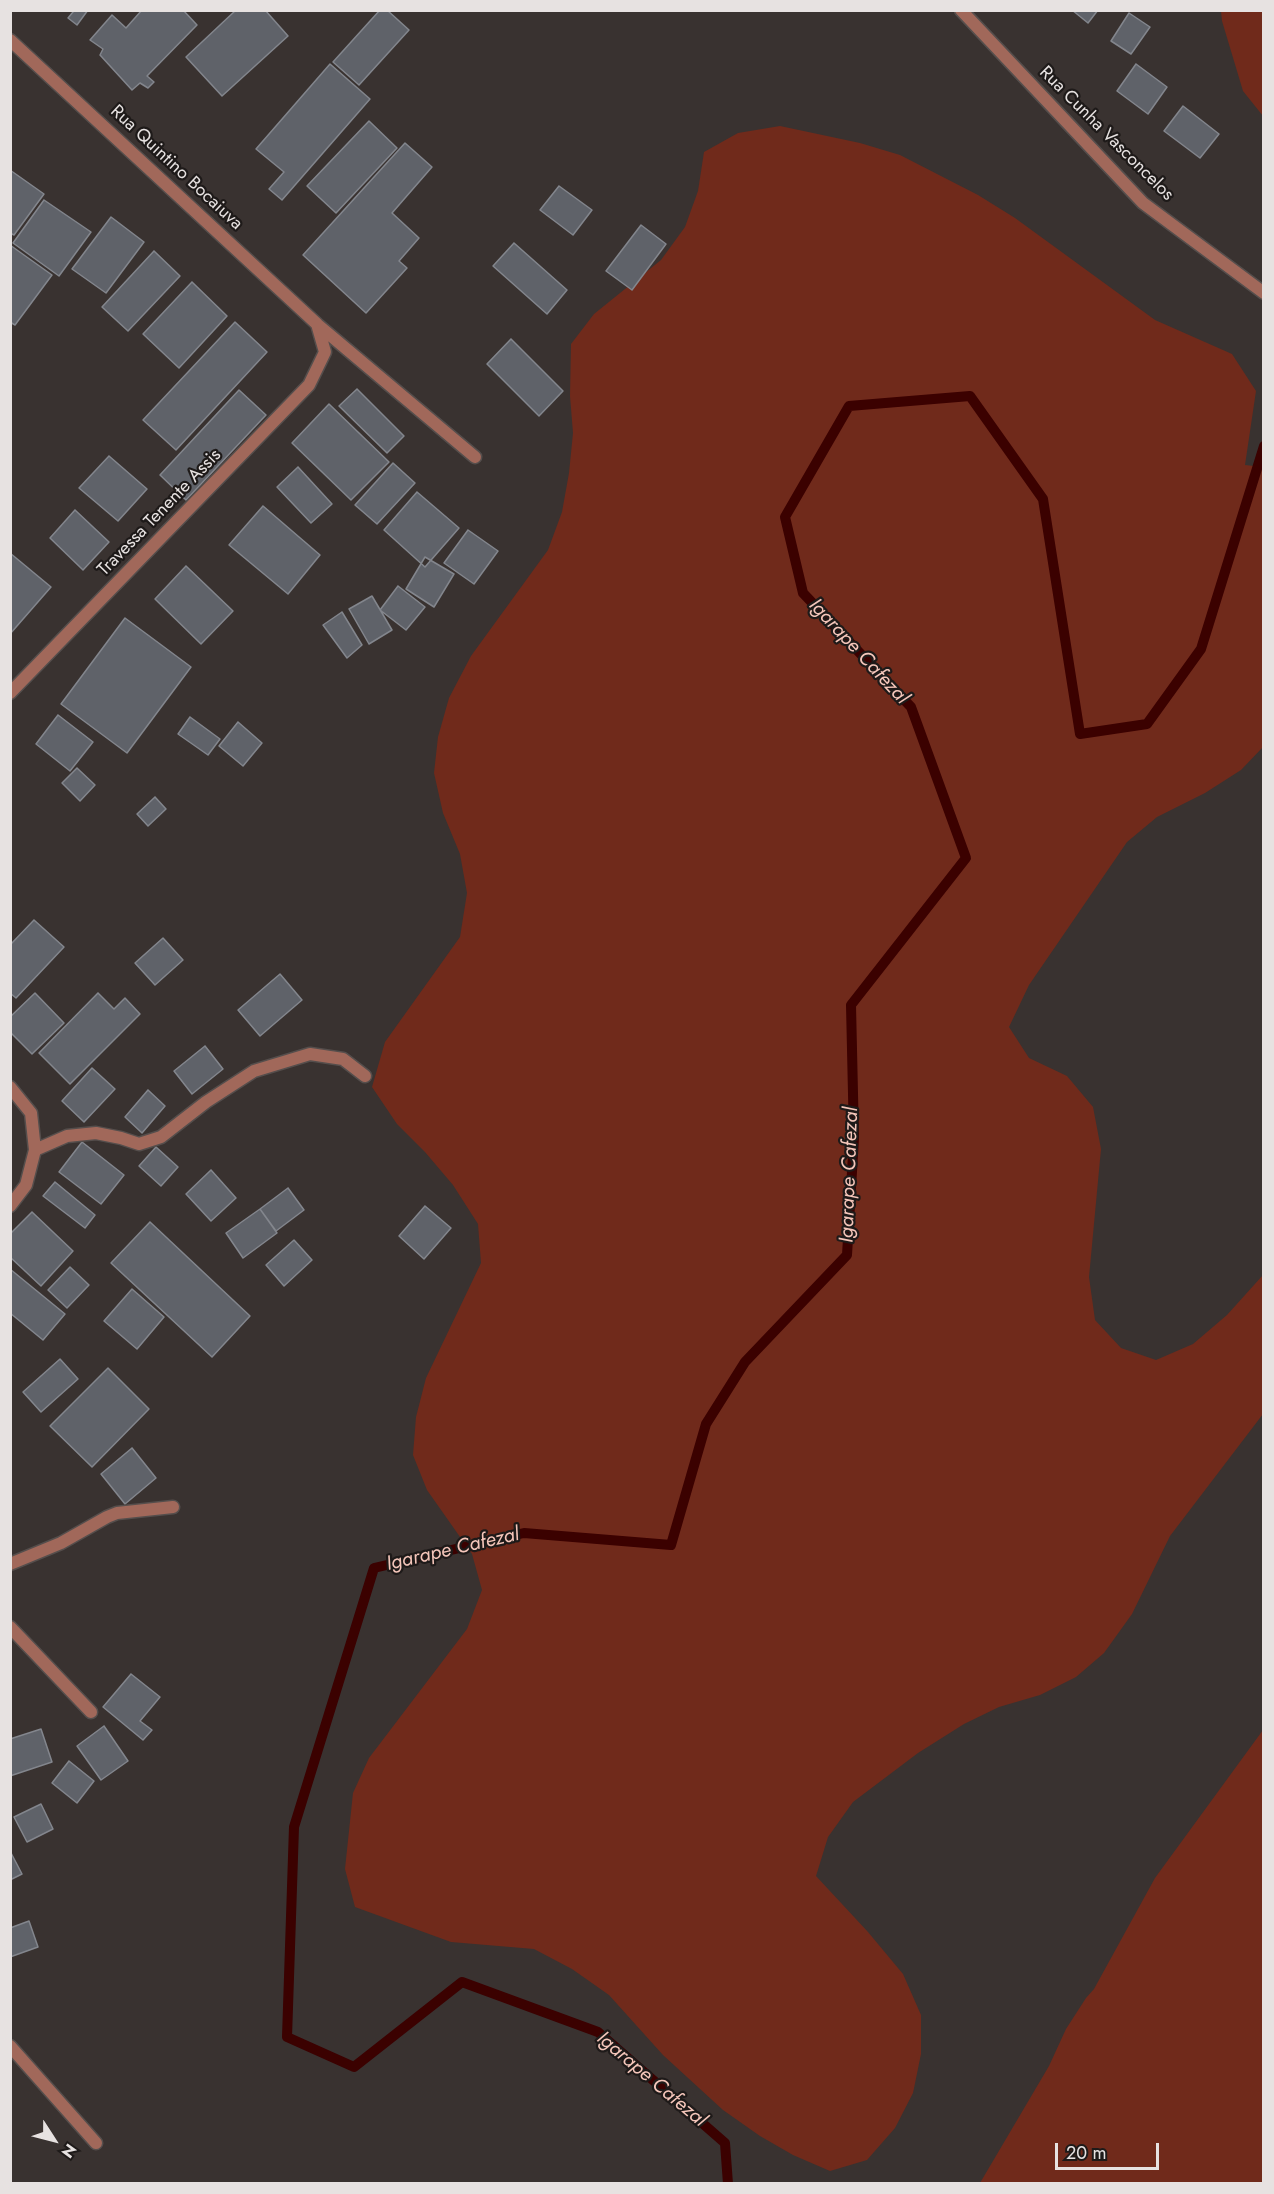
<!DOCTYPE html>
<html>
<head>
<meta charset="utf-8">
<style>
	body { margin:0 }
	#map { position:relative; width:1274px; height:2194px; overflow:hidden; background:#393230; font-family:Jost,sans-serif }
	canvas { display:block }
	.frame { position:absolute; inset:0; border:12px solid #e7e2e1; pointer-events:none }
	.north { position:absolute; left:24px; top:2110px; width:60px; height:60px; -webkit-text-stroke:4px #1e1a19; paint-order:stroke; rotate:126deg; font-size:16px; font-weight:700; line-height:24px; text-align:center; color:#e7e2e1 }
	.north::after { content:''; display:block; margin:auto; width:21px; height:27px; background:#e7e2e1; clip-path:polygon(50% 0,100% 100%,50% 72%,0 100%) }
	.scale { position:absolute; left:1055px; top:2143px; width:104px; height:27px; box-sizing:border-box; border:3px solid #e7e2e1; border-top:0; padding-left:8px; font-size:18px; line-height:21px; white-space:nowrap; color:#e7e2e1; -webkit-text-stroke:4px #1e1a19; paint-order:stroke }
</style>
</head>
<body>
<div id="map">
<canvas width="1274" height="2194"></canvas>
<div class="frame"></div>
<div class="north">N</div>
<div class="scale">20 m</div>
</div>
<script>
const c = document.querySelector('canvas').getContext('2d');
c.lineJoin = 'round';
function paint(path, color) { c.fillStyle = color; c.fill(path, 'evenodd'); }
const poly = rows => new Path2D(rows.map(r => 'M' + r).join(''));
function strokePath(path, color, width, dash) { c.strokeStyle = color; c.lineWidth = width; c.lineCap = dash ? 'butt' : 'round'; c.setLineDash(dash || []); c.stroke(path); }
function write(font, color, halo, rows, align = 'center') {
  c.font = font + ' Jost,sans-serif'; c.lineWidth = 4.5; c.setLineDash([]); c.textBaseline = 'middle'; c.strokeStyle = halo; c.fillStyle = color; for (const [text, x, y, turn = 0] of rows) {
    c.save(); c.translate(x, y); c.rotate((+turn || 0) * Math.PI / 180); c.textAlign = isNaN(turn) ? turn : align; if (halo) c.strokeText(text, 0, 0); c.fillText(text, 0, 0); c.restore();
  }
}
paint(poly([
	[1221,11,1263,11,1263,116,1243,91,1222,21],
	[780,126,860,143,900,155,978,195,1015,218,1155,320,1232,354,1256,391,1245,465,1263,467,1263,747,1241,770,1205,793,1157,817,1127,842,1029,985,1009,1027,1029,1058,1067,1076,1093,1107,1101,1149,1089,1277,1095,1320,1121,1348,1156,1360,1193,1344,1227,1315,1263,1275,1263,1414,1170,1536,1132,1614,1104,1653,1076,1677,1040,1695,999,1707,964,1724,918,1753,853,1802,828,1837,816,1876,868,1932,903,1974,921,2015,921,2054,913,2093,895,2128,867,2160,830,2171,793,2155,760,2136,723,2110,663,2055,609,1995,572,1969,534,1949,451,1942,355,1907,345,1869,353,1793,369,1758,467,1629,482,1590,472,1554,427,1490,413,1455,416,1417,426,1378,481,1263,478,1224,453,1185,425,1152,397,1124,372,1087,385,1042,460,937,467,893,460,854,443,813,434,773,438,737,449,698,471,656,548,550,562,512,569,473,573,433,570,396,571,344,594,314,661,260,685,227,698,191,704,152,738,133],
	[1263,1730,1263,2183,980,2183,1049,2066,1066,2029,1086,1998,1094,1989,1155,1878]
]), '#702a1b');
strokePath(poly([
	[728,2184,725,2143,598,2032,462,1982,354,2067,287,2037,294,1827,374,1568,524,1533,671,1545,706,1424,745,1362,847,1255,854,1138,851,1005,966,858,911,707,803,593,785,517,849,406,970,396,1043,499,1080,734,1147,724,1201,649,1264,446]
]), '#3b0100', 10);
const building = poly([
	[71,10,88,10,77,25,68,18,73,12,71,10],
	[142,10,183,10,197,25,147,76,154,82,148,88,140,83,132,90,100,55,103,49,90,40,112,15,126,28,142,10],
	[236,10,265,10,288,36,222,96,186,57,236,10],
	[380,10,387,10,409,30,359,85,333,62,380,10],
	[1072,10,1098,10,1088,23,1072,10],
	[1129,13,1150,27,1131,54,1111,41,1129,13],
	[330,64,370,99,282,200,269,189,284,172,256,149,330,64],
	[1136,64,1167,87,1148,114,1117,91,1136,64],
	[1183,106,1219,134,1200,158,1164,131,1183,106],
	[369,121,397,148,336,213,307,186,369,121],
	[405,143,432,167,392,213,419,238,399,261,407,268,366,313,303,255,405,143],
	[10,170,44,194,14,235,10,233,10,170],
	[559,186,592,210,573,235,540,210,559,186],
	[44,200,91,232,59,276,13,243,44,200],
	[111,217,144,242,106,293,72,269,111,217],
	[641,225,666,244,632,290,606,271,641,225],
	[514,243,567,290,547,314,493,266,514,243],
	[10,245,52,275,15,325,10,322,10,245],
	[154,251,180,276,128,331,102,307,154,251],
	[192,282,227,316,179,368,143,334,192,282],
	[235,322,267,352,176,450,143,420,235,322],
	[511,339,563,391,539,416,487,364,511,339],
	[357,389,404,436,387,453,339,406,357,389],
	[239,390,266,415,186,500,160,475,239,390],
	[329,404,389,462,351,500,292,443,329,404],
	[109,456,147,489,118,521,79,488,109,456],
	[393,463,415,483,377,524,355,505,393,463],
	[298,467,332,504,311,523,277,487,298,467],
	[417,492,459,528,425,567,384,530,417,492],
	[263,506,320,555,288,594,229,545,263,506],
	[75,510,109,542,83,570,50,538,75,510],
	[468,530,498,551,474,584,444,563,468,530],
	[10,553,51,587,10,634,10,553],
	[425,557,454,574,434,607,406,589,425,557],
	[186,566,233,611,201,644,155,599,186,566],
	[398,586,425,607,406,630,380,610,398,586],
	[372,596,392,630,369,644,349,609,372,596],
	[342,612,362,645,347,658,323,625,342,612],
	[125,618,191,667,127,753,61,704,125,618],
	[58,715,93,742,70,771,36,744,58,715],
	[190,717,220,739,208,755,178,734,190,717],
	[238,722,262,743,243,766,219,746,238,722],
	[77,768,95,785,80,801,62,783,77,768],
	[155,797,166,809,148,826,137,814,155,797],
	[34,920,64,947,16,998,10,993,10,945,34,920],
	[163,938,183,960,155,985,135,963,163,938],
	[280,974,302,1000,260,1036,238,1010,280,974],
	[35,993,64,1023,32,1054,10,1032,10,1017,35,993],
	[98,993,114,1009,125,998,140,1014,70,1084,39,1053,98,993],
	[205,1046,223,1069,192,1094,174,1071,205,1046],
	[92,1068,115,1089,84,1122,62,1101,92,1068],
	[148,1090,165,1106,142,1133,125,1117,148,1090],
	[82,1142,124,1175,101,1204,59,1172,82,1142],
	[156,1147,178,1167,161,1186,139,1166,156,1147],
	[211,1170,236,1198,211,1221,186,1194,211,1170],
	[55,1182,95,1215,85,1228,43,1196,55,1182],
	[288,1188,304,1210,276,1231,260,1209,288,1188],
	[425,1206,451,1228,424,1259,399,1236,425,1206],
	[260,1209,277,1233,243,1258,226,1233,260,1209],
	[32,1212,73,1251,41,1286,10,1257,10,1234,32,1212],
	[150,1222,250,1316,212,1357,111,1263,150,1222],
	[294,1240,312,1260,284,1286,266,1265,294,1240],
	[70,1267,89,1285,67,1308,48,1290,70,1267],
	[10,1269,65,1314,43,1340,10,1313,10,1269],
	[132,1289,164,1317,137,1349,104,1321,132,1289],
	[60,1359,78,1379,41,1412,23,1392,60,1359],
	[108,1368,149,1409,92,1467,50,1426,108,1368],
	[132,1448,156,1478,125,1504,101,1474,132,1448],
	[131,1674,160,1697,140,1721,152,1730,143,1740,103,1707,131,1674],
	[104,1726,128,1761,101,1780,77,1746,104,1726],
	[41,1729,52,1762,10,1776,10,1739,41,1729],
	[69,1761,94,1781,77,1803,52,1783,69,1761],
	[41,1804,53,1829,27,1842,14,1817,41,1804],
	[10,1851,22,1874,10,1880,10,1851],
	[29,1921,38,1947,10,1957,10,1928,29,1921]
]);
paint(building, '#5f6269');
strokePath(building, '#83868d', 1.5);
const minor = poly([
	[961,10,1143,203,1264,293],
	[10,40,317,324,325,352,309,385,10,693],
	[318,325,475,457],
	[10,1087,31,1113,35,1150,26,1185,10,1206],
	[35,1150,67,1136,96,1133,121,1138,139,1144,161,1137,206,1102,254,1071,310,1054,343,1059,365,1076],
	[10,1564,61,1543,107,1517,117,1513,173,1507],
	[10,1627,91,1712],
	[10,2046,96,2143]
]);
strokePath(minor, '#554e4c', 15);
strokePath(minor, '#a1685a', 12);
write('18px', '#e7e2e1', '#1e1a19', [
	["Rua Cunha Vasconcelos",1106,134,45],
	["Rua Quintino Bocaiuva",176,168,43],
	["Travessa Tenente Assis",160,513,-46]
]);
write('italic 20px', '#f5c6ba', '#1e1a19', [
	["Igarape Cafezal",858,652,47],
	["Igarape Cafezal",850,1175,-88],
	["Igarape Cafezal",453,1550,-13],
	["Igarape Cafezal",651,2080,40]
]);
</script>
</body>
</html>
